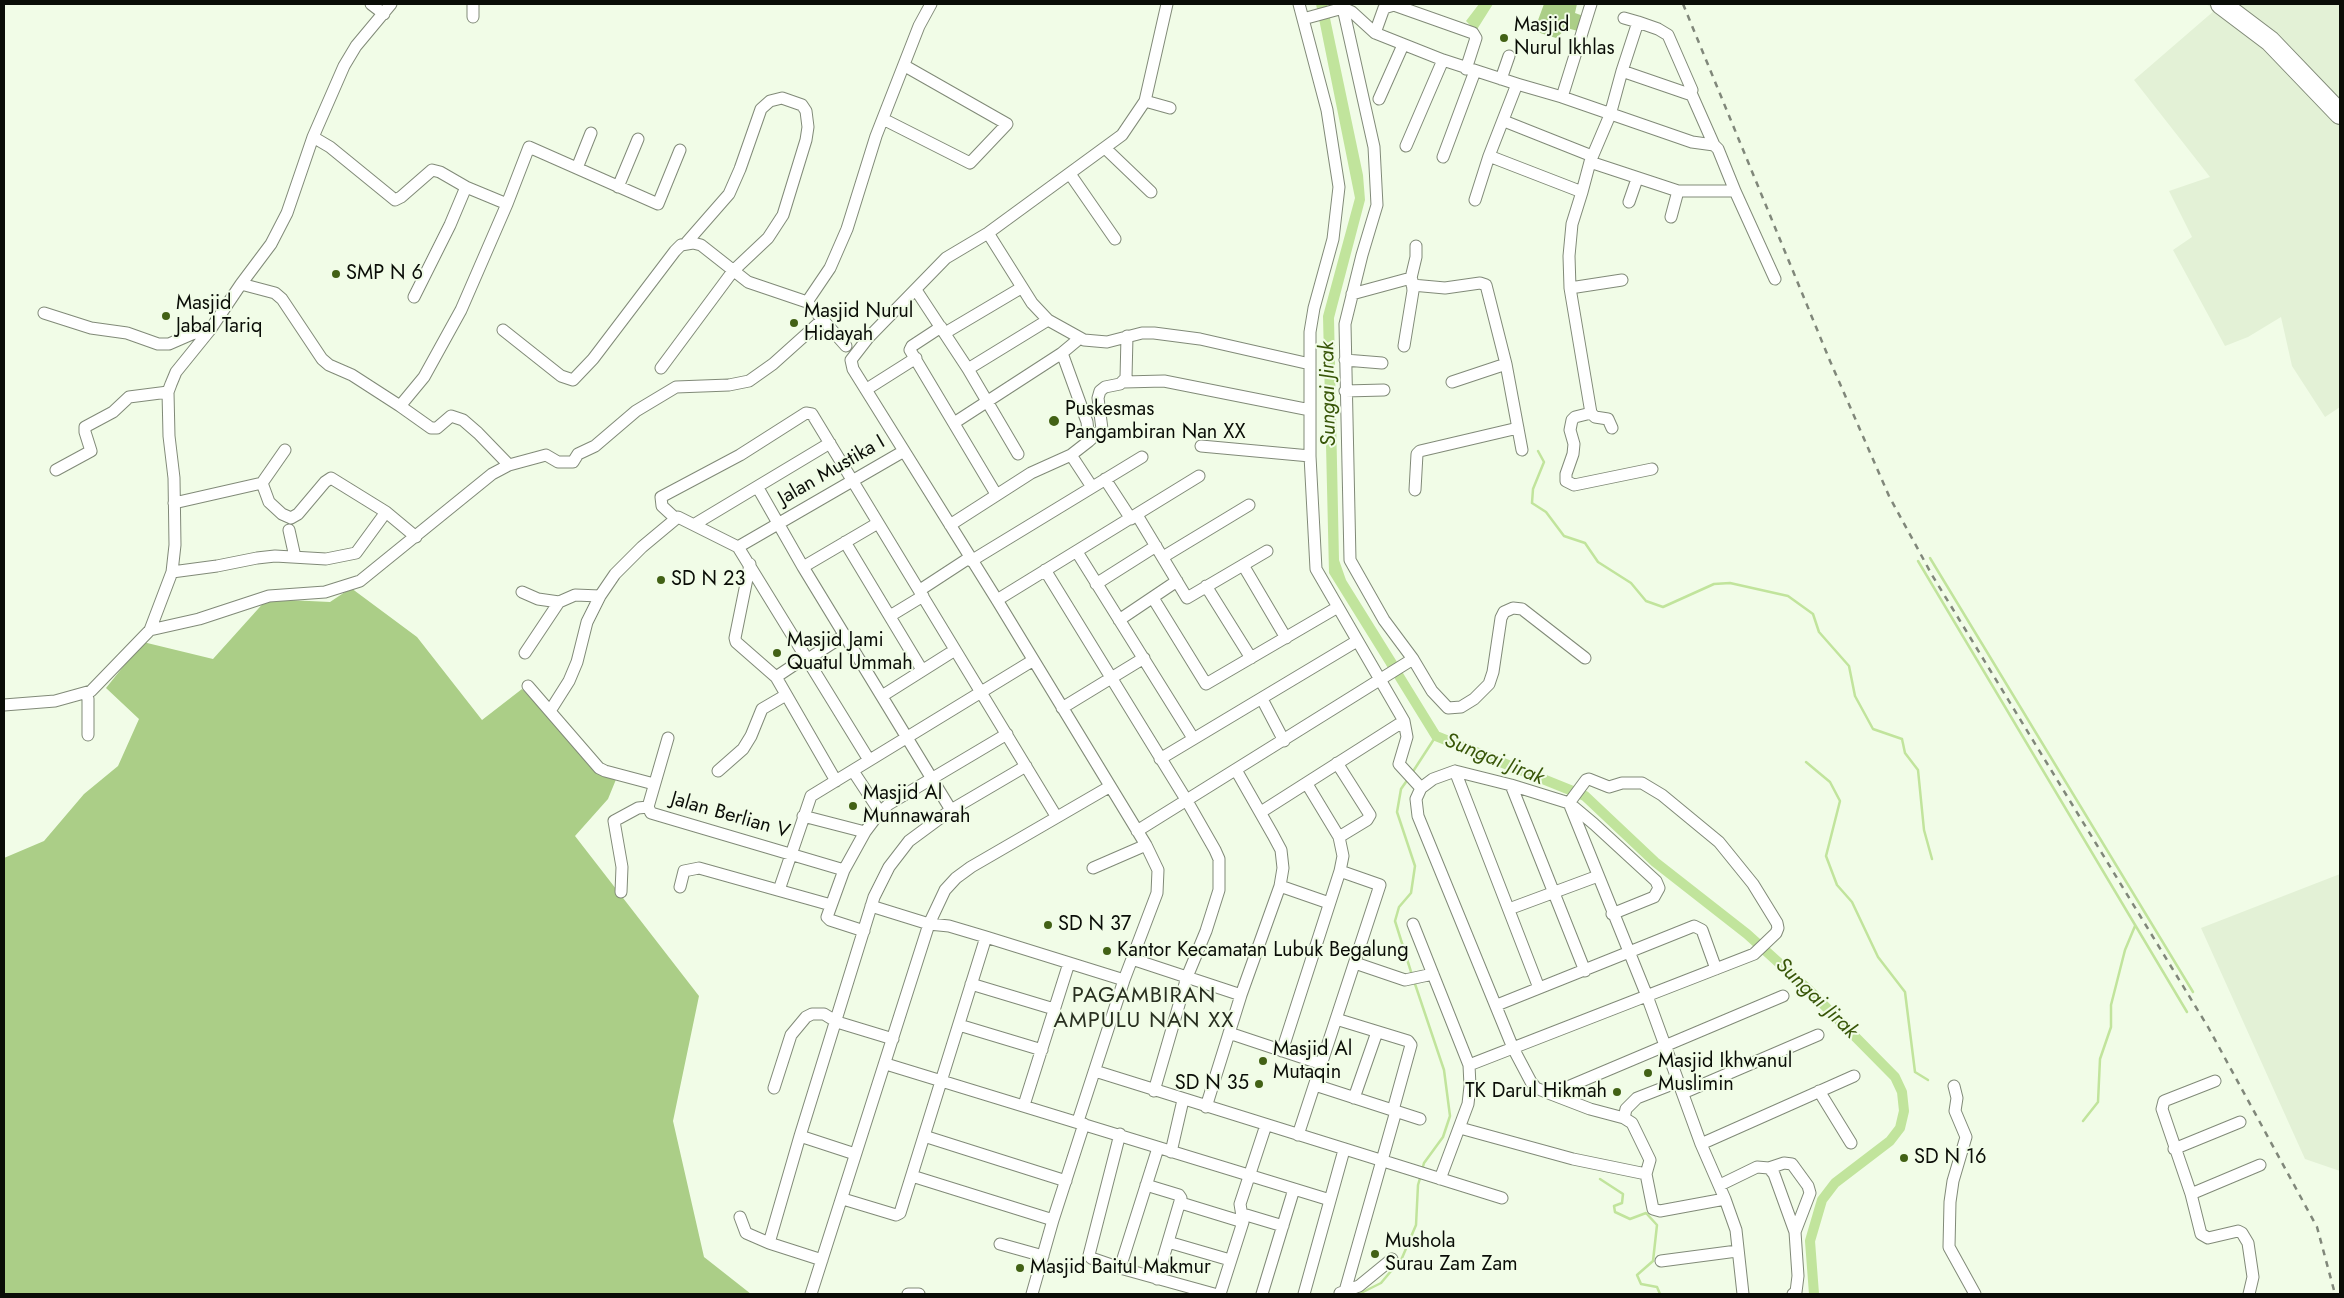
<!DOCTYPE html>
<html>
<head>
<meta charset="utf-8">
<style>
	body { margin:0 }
	#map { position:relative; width:2344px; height:1298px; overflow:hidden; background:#f1fce7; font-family:Jost,sans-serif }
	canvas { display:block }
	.frame { position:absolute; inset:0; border:5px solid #0a0d07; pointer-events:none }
</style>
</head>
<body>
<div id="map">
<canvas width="2344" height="1298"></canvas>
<div class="frame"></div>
</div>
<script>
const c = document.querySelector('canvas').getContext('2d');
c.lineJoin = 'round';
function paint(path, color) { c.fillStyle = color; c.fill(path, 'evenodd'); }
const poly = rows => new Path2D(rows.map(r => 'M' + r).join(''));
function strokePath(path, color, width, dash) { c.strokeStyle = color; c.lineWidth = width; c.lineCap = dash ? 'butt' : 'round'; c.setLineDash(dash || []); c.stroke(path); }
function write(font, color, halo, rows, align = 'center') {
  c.font = font + ' Jost,sans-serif'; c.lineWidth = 4; c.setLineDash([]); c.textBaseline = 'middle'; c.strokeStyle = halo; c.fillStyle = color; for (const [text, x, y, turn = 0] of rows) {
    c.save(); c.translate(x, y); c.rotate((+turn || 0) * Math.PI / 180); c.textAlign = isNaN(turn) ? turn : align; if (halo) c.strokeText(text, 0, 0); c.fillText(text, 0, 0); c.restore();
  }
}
paint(poly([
	[2206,4,2340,4,2340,407,2325,417,2292,366,2281,317,2248,337,2225,346,2173,250,2192,237,2169,191,2210,177,2134,80,2215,10],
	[2340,874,2340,1171,2305,1159,2201,928]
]), '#e3f1d6');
paint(poly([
	[1544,4,1577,4,1575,13,1589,18,1585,33,1567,28,1556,38,1534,31],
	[351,588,417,637,482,720,522,689,600,771,617,777,608,799,575,836,699,996,673,1121,704,1257,751,1294,4,1294,4,858,44,841,84,794,118,766,139,719,106,688,143,642,213,659,267,599,330,602]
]), '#abce87');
paint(poly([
	[1316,4,1327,4,1363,175,1365,200,1334,318,1339,560,1346,580,1402,670,1393,676,1329,573,1323,316,1355,198],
	[1479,4,1493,4,1476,31,1466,21]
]), '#c1e49c');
strokePath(poly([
	[1538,451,1544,462,1533,489,1532,503,1546,512,1564,536,1585,543,1598,562,1631,583,1646,601,1663,607,1714,584,1730,583,1788,596,1813,614,1819,632,1849,666,1855,696,1873,729,1902,739,1905,753,1918,770,1924,830,1932,859],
	[1930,558,2193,992],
	[1918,561,2187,1012],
	[1806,762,1830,782,1840,801,1826,856,1837,885,1852,902,1878,957,1905,992,1915,1072,1928,1080],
	[1412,773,1436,736],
	[1408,779,1401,789,1397,812,1415,866,1411,893,1399,907,1395,921,1412,975],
	[1414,981,1444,1070,1450,1116,1443,1137,1424,1163,1422,1170],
	[2083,1121,2098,1102,2100,1059,2111,1027,2111,1005,2125,950,2135,926],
	[1600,1179,1623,1194,1622,1203,1614,1206,1615,1212,1630,1219,1646,1213,1657,1225,1653,1261,1637,1275,1641,1284,1657,1287,1660,1294],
	[1359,1294,1381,1283,1402,1258,1416,1225,1418,1185,1421,1175]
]), '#c1e49c', 2.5);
strokePath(poly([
	[1391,663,1436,736,1585,796,1655,862,1747,934,1809,990,1895,1077,1902,1092,1904,1111,1900,1128,1890,1141,1835,1183,1822,1200,1810,1241,1814,1294]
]), '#c1e49c', 10);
const street = poly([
	[371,4,384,14],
	[473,4,473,17],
	[1299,4,1327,110,1339,187,1333,239,1314,308,1310,332,1310,456,1316,569,1404,721,1407,737,1399,764,1421,788],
	[1342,4,1343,8,1352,12,1375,33,1443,60,1517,84,1489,156,1475,200],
	[1624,18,1638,22],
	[1303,19,1343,8,1374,147,1377,205,1362,255,1345,324,1350,560,1384,620,1413,659,1432,691,1448,708,1461,707,1474,699,1489,684,1493,672,1501,618,1504,612,1513,608,1522,609,1585,658],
	[1375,33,1384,8,1394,5,1473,33,1476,38,1466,69],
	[1501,79,1509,56],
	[1517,84,1562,97,1692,142,1714,145,1718,149,1735,191],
	[1691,93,1714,145],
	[1562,97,1591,4],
	[1379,99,1403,45],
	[1145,101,1170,108],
	[883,119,970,163,1007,124,905,66],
	[1504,121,1592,156],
	[313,137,330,147,395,200,401,197,432,170,440,172,466,187,450,225,414,297],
	[1406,146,1443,60],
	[1105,148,1151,192],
	[1489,156,1582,192,1572,224,1569,256,1570,288,1591,413,1575,417,1572,420,1570,430,1574,444,1573,454,1566,474,1566,481,1574,485,1579,484,1652,469],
	[1443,157,1475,71],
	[1590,162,1678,191,1735,191,1775,279],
	[577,168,591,133],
	[1070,174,1115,239],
	[466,187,507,204,529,147,658,204,680,150],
	[618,187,638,139],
	[1582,192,1590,162,1610,115,1622,71,1638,22,1658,29,1668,35,1692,90,1689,94,1686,93,1622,71],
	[1629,202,1637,179],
	[1671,217,1678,191],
	[988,233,1032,303,1048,320,1084,340,1107,342,1142,333,1154,333,1200,339,1310,364],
	[241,284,275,293,282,299,322,359,329,365,352,375,400,406,424,377,461,310,507,204],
	[1412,285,1445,288,1480,283,1486,285,1506,364,1522,450],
	[1570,288,1622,280],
	[916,290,968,369,1018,454],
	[1352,294,1411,278,1416,257,1416,246],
	[807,302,830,268,847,229,876,136,919,26,931,4],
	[44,313,91,328,127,333,158,344,169,344,192,334,210,330],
	[941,327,912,346,910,350,996,494],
	[503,330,561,376,573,380,593,359,675,251,681,245,693,243,701,245,748,282,807,302,846,346],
	[945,333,1021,288],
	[1404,346,1413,291,1412,280],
	[1345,360,1382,363],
	[661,368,733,271,768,238,783,215,806,140,808,127,806,111,802,105,782,98,770,101,761,109,740,169,729,194,687,242],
	[968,369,1048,320],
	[1124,382,1164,381,1310,410],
	[1452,382,1506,364],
	[867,389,916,358],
	[1345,391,1384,390],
	[400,406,431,428,437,428,451,416,463,420,478,433,509,465],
	[1591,413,1595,417,1608,419,1612,428],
	[954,423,1062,353],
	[1089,441,1102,429,1098,398,1100,391,1105,387,1120,384,1126,378,1127,336],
	[1201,446,1310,456],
	[1071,455,1092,487],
	[56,470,91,451,85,432,85,427,113,412,129,397,168,392],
	[1105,479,1131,519],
	[262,483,269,502,282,514,291,518,298,514,325,482,331,478,386,512],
	[758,488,803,567,951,810],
	[1415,490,1417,454,1420,451,1518,428],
	[174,503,262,483,285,450],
	[1137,515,1187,598,1267,551],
	[675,518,662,506,661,497,740,455,806,413,812,414,1056,816],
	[695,524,830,443],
	[950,525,1031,473,1071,455,1089,441,1087,422,1062,353,1080,338],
	[289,530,295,557],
	[845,542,922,670],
	[738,547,904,451],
	[1077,552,1193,738],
	[1163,557,1249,505],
	[971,561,1142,457],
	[750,564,735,638,736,642,776,677,836,781],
	[1243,565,1286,638],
	[803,567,878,523],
	[1045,570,1187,801,1215,850,1219,859,1219,890,1206,931,1187,977,1154,1091],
	[172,572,217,566,257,558,275,556,326,559,356,553,386,512,416,537],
	[1096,584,1156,546],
	[1206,586,1251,658],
	[920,590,969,558],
	[522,592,538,599,559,602],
	[1153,598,1206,684,1338,607],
	[997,600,1199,476],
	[890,616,923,596],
	[1119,620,1177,581],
	[150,630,199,619,269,596,325,592,360,581,492,474,509,465,546,455,558,462,573,462,578,454,595,446,636,411,676,387,729,385,749,381,773,364,822,320],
	[525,653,559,602,575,595,600,596],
	[808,659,845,635],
	[776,677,806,657],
	[528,686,599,768,605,771,654,784],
	[86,693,88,699,88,735],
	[882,696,955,650],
	[1262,699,1284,741],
	[4,705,55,701,91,691,150,630,172,572,175,545,174,478,169,436,168,392,171,384,176,372,210,330,241,284,271,244,287,213,313,137,344,66,356,46,391,4],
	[1062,708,1144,658],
	[550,711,569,681,577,662,587,622,600,596,615,574,642,547,678,517,738,547,869,760],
	[668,738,648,807,651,813,844,870],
	[1160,759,1357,641],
	[1337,763,1370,815,1367,820,1339,837],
	[718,771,743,749,751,736,762,709,786,695],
	[853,771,880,812],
	[1455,771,1539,988],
	[1511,785,1585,971],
	[1261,812,1404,721],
	[803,816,865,832],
	[1137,831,1413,659],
	[1093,868,1146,845],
	[1280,886,1329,903],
	[680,887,684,871,699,868,831,905],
	[779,890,811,796,1032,661],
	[621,892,622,867,614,821,638,808,648,807],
	[871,906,929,924,949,926,986,937,1124,980],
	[1509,909,1598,876],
	[1413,924,1469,1065,1470,1086,1468,1104,1440,1179],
	[864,931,830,920,827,917,844,870,865,832,880,812,889,804,1007,734],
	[1132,959,1241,995],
	[1355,963,1405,980,1433,974],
	[971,984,1054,1009],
	[1497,1005,1694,926,1702,930,1716,969],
	[1336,1019,1408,1041,1411,1045,1393,1110],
	[959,1025,1042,1050],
	[1229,1033,1322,1064],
	[1282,1051,1340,871,1343,856,1339,837,1307,784],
	[886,1064,1330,1200],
	[1469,1065,1754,954,1776,933,1778,928,1777,923,1753,884,1719,842,1662,795,1642,783,1622,783,1609,787,1589,779,1586,780,1569,803,1594,824,1656,881,1659,888,1654,897,1612,914],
	[1095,1071,1502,1198],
	[2215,1081,2164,1101,2162,1109,2191,1194,2201,1234,2208,1238,2238,1231,2242,1233,2248,1243,2253,1277,2249,1294],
	[1315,1085,1420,1119],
	[1954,1086,1957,1098,1955,1111,1966,1137,1953,1181,1950,1202,1949,1247,1975,1294],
	[774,1088,791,1035,806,1017,812,1014,824,1014,837,1022,893,1039],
	[1819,1091,1851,1143],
	[1683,1093,1818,1035],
	[1551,1094,1783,996],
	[1354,1098,1377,1032],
	[1024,1105,1069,963],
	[1206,1107,1241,995,1280,886,1283,868,1281,850,1273,835,1236,770],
	[1624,1118,1626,1109,1637,1098,1678,1082],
	[1077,1121,1079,1118,1124,980,1157,893,1158,870,1146,845,997,600,853,369,851,360,868,338,946,258,988,233,1122,135,1145,101,1167,4],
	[1460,1128,1573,1159,1646,1174],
	[1120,1134,1089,1255,1091,1258,1120,1268,1214,1294],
	[1298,1135,1380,885,1340,871],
	[800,1136,855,1154],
	[924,1136,1066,1181],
	[1701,1144,1854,1076],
	[2174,1149,2240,1122],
	[1171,1152,1183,1100],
	[1769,1168,1784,1163,1792,1164,1808,1186,1810,1193,1795,1232],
	[912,1176,1053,1220],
	[1146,1185,1179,1195,1181,1198,1157,1279],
	[1720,1185,1757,1167,1769,1168,1774,1174,1795,1232,1798,1276,1796,1292,1793,1294],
	[2191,1194,2260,1165],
	[843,1199,896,1215,900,1213,986,937],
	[1725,1199,1660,1211,1653,1209,1646,1174,1650,1160,1632,1123,1624,1118,1590,1109,1551,1094,1536,1088,1531,1082,1513,1048,1418,816,1416,799,1421,788,1433,779,1455,771,1511,785,1569,803,1647,996,1701,1144,1725,1199,1736,1230,1743,1294],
	[1181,1203,1243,1222],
	[1243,1214,1283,1226],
	[740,1217,746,1233,769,1243],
	[1168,1242,1230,1260],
	[1000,1244,1043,1256],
	[822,1260,769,1243,800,1136,874,897,889,867,909,841,951,810,1026,766],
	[1661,1261,1737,1251],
	[1120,1268,1158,1148],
	[1345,1291,1396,1111],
	[1340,1293,1359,1286,1392,1259],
	[811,1294,929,924,945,890,956,878,971,867,1109,787],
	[908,1294,919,1294],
	[1032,1294,1053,1220,1084,1124],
	[1220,1294,1243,1222,1240,1204,1266,1125],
	[1262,1294,1294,1189],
	[1304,1294,1344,1150]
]);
const highway = poly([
	[2221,4,2270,41,2340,114]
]);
strokePath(street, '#818a78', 13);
strokePath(highway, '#818a78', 22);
strokePath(street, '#fff', 11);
strokePath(highway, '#fff', 20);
strokePath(poly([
	[1683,4,1830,361,1889,496,1932,575,2208,1027,2317,1227,2335,1294]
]), '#80877a', 2.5, [6, 6]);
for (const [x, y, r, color] of [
	[1504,38,5,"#426115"],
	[336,274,5,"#426115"],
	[166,316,5,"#426115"],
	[794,323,5,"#426115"],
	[1054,421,6,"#426115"],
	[661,580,5,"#426115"],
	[777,653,5,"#426115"],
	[853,806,5,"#426115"],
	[1048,925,5,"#426115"],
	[1107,951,5,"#426115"],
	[1263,1061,5,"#426115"],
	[1648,1073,5,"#426115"],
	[1259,1084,5,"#426115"],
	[1617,1092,5,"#426115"],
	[1904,1158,5,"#426115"],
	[1375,1254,5,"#426115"],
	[1020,1268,5,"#426115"]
]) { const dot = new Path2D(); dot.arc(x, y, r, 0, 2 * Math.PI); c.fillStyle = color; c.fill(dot); strokePath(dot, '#f1fce7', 2); }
write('20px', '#0a0d07', '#f1fce7', [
	["Masjid",1514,26],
	["Nurul Ikhlas",1514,49],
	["SMP N 6",346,274],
	["Masjid",176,304],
	["Jabal Tariq",176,327],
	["Masjid Nurul",804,312],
	["Hidayah",804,335],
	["Puskesmas",1065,410],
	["Pangambiran Nan XX",1065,433],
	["SD N 23",671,580],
	["Masjid Jami",787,641],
	["Quatul Ummah",787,664],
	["Masjid Al",863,794],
	["Munnawarah",863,817],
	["SD N 37",1058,925],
	["Kantor Kecamatan Lubuk Begalung",1117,951],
	["Masjid Al",1273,1050],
	["Mutaqin",1273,1073],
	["Masjid Ikhwanul",1658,1062],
	["Muslimin",1658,1085],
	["SD N 35",1249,1084,"right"],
	["TK Darul Hikmah",1607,1092,"right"],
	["SD N 16",1914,1158],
	["Mushola",1385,1242],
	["Surau Zam Zam",1385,1265],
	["Masjid Baitul Makmur",1030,1268]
], 'left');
write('20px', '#0a0d07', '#f1fce7', [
	["Jalan Mustika I",832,471,-30],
	["Jalan Berlian V",730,816,16]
]);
write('italic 21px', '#385608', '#f1fce7', [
	["Sungai Jirak",1329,394,-91],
	["Sungai Jirak",1494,760,22],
	["Sungai Jirak",1816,999,44]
]);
c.letterSpacing = '1px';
write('22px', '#293021', '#f1fce7', [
	["PAGAMBIRAN",1144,997],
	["AMPULU NAN XX",1144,1022]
]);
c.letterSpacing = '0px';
</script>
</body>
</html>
